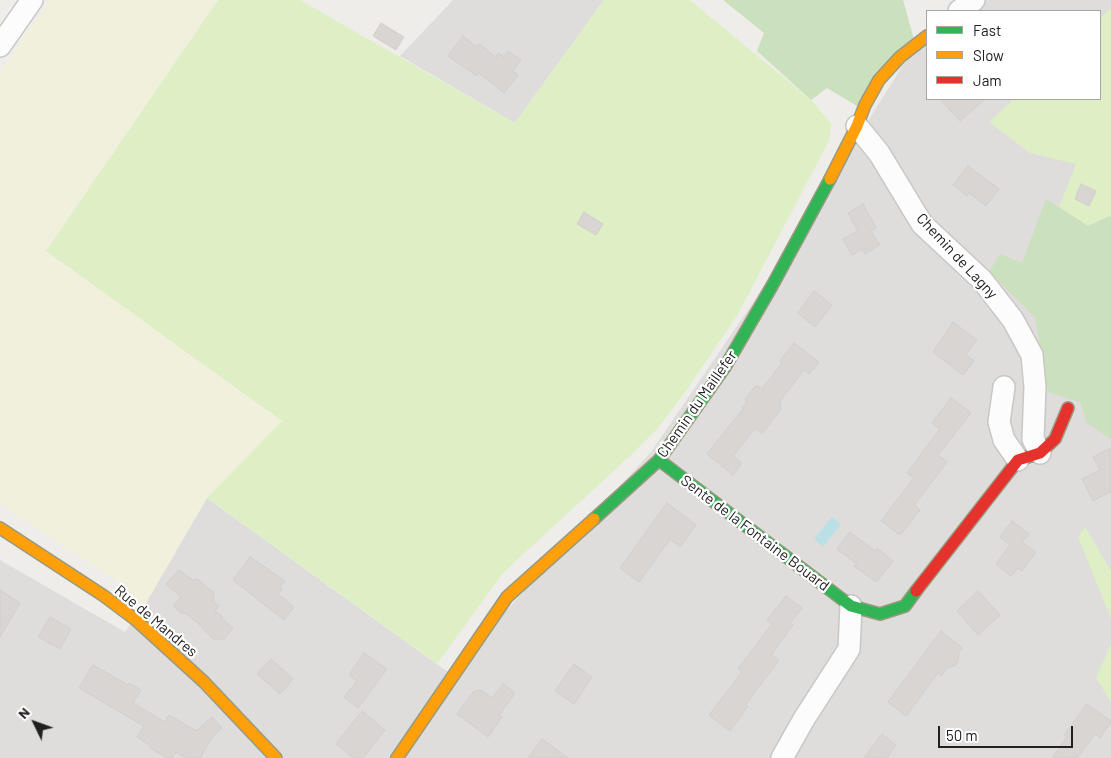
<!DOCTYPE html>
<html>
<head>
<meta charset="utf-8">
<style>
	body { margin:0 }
	#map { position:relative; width:1111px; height:758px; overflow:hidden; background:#efedea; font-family:Barlow,sans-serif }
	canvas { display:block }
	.legend { position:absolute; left:926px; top:10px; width:175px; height:90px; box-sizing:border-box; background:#fff; border:1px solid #a6a6a6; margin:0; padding:6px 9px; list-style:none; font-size:15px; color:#212121 }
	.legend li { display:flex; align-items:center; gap:10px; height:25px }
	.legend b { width:25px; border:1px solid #a6a6a6 }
	.north { position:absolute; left:10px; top:698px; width:50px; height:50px; -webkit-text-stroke:4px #fff; paint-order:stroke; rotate:312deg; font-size:14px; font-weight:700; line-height:20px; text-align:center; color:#212121 }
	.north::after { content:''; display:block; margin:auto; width:18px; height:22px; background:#212121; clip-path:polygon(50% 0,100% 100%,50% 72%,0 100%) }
	.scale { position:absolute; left:938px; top:726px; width:135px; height:22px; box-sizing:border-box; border:2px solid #212121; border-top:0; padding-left:6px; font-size:15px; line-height:18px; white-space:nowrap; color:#212121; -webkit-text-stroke:4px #fff; paint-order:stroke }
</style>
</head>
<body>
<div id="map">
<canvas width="1111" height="758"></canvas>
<ul class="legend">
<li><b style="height:6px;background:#30b455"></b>Fast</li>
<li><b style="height:6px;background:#ff9f0a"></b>Slow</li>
<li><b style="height:6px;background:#e5322d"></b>Jam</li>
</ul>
<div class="north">N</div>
<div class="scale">50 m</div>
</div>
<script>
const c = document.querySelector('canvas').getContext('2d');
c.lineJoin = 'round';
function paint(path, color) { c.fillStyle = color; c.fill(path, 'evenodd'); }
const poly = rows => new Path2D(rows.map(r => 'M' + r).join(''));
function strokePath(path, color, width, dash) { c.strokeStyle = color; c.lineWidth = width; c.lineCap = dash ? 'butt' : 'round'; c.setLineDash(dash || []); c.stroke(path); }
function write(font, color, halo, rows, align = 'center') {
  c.font = font + ' Barlow,sans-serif'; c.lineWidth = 4.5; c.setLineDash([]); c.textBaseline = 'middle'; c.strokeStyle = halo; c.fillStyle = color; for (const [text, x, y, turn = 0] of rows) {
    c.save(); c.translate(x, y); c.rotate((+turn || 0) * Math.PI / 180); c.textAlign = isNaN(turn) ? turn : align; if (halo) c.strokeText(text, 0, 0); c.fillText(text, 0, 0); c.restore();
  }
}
paint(poly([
	[453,0,604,0,515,123,400,56],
	[958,0,1111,0,1111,758,0,758,0,560,125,632,143,608,207,498,449,673,651,452,754,301,927,27,927,99,1100,99,1100,11,945,11]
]), '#dedddb');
paint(poly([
	[50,0,218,0,46,251,282,421,207,498,143,608,126,587,0,503,0,72]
]), '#f1f0dc');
paint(poly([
	[218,0,300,0,515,123,604,0,690,0,811,100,831,123,829,141,738,314,686,391,658,428,630,456,503,573,437,664,207,498,282,421,46,251],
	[1111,8,1111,218,1110,216,1088,226,1059,207,1076,164,1030,153,989,122,1014,99,1100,99,1100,19],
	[1085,527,1111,571,1111,618,1078,537],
	[1111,644,1111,702,1096,678]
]), '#deefc6');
paint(poly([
	[723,0,903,0,914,39,857,106,827,88,811,100,757,51,764,33],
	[1046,199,1088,226,1110,216,1111,218,1111,439,1087,423,1080,402,1048,392,1035,317,989,272,1000,254,1022,263]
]), '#cbe0bd');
paint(poly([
	[832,517,841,524,823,547,814,539]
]), '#bae0e6');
const building = poly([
	[381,23,404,37,396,50,373,36,381,23],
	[463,36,477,47,479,44,496,57,498,53,504,57,508,51,521,60,513,71,518,75,504,93,479,73,477,76,448,56,463,36],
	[940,99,985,99,960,121,940,99],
	[968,166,999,189,986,206,969,193,967,196,953,185,968,166],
	[1081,184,1096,191,1089,206,1075,199,1081,184],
	[863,204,876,228,871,231,880,245,865,254,862,249,852,255,843,239,858,231,848,213,863,204],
	[584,212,603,224,596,235,577,224,584,212],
	[814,291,832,305,815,327,798,313,814,291],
	[953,322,977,340,966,354,974,361,963,375,933,352,953,322],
	[794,343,819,362,809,374,804,370,780,401,781,409,762,434,755,428,733,456,742,463,733,475,707,454,743,409,742,408,747,401,745,400,756,385,762,389,782,363,780,361,794,343],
	[951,398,971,413,938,455,947,462,914,505,920,510,900,535,881,521,914,478,907,473,940,429,932,423,951,398],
	[1111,448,1111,493,1110,492,1093,501,1082,479,1100,470,1093,457,1111,448],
	[667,503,696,525,680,547,670,539,639,582,620,568,667,503],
	[1012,521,1029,534,1022,542,1036,552,1022,571,1018,568,1011,576,996,564,1010,545,1000,537,1012,521],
	[850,532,875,551,877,548,893,561,876,582,854,566,857,564,837,549,850,532],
	[250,557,285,581,280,587,282,589,278,594,294,607,284,620,233,580,250,557],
	[179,570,194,581,196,578,214,593,213,601,219,606,215,611,222,616,222,619,233,628,224,639,213,639,197,622,185,613,181,613,173,606,181,597,166,584,179,570],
	[0,590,20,603,0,637,0,590],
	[978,591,1000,615,978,635,957,611,978,591],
	[786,596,802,608,790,623,793,625,771,655,779,660,746,704,748,706,730,731,709,715,742,672,738,669,772,624,767,620,786,596],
	[50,617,71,629,60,649,38,637,50,617],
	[941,631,962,648,959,652,958,661,955,666,948,667,941,676,938,673,906,716,888,702,941,631],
	[364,653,387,669,358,708,344,697,357,681,349,675,364,653],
	[271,659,293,679,280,694,257,674,271,659],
	[574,664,592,677,574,704,555,691,574,664],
	[93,665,128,685,129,683,141,690,133,703,165,722,169,715,196,731,212,717,222,728,213,736,200,758,186,758,176,752,172,758,167,758,150,748,151,746,137,737,144,726,79,688,93,665],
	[503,684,515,693,499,715,502,717,488,737,457,714,474,691,481,690,492,698,503,684],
	[1087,704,1111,721,1111,722,1100,738,1095,734,1077,758,1052,758,1067,737,1064,735,1087,704],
	[362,711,385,730,363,758,353,758,336,744,362,711],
	[882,734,896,745,887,758,864,758,882,734],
	[542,739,568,758,528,758,542,739]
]);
paint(building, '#d8d5d2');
strokePath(building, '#d3cecb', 1);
const street = poly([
	[959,11,974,0],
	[0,46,32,0],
	[857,126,879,153,922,224,982,280,1013,320,1032,355,1035,387,1033,439,1040,453],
	[1004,387,999,422,1004,440,1018,460],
	[782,758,804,719,849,649,851,606]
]);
const fast = poly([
	[659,460,851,606,880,614,905,606,916,591],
	[594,519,659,460,725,367,772,286,830,179]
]);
const slow = poly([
	[830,179,857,126,865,105,879,80,900,57,927,36],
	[0,528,104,596,136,620,204,682,276,758],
	[397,758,507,597,594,519]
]);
const jam = poly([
	[916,591,1018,460,1040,453,1055,439,1068,408]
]);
strokePath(street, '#c8c7c6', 24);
strokePath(fast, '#9a9a80', 14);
strokePath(slow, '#9a9a80', 14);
strokePath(jam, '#9a9a80', 14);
strokePath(street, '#fdfcfc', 21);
strokePath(fast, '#30b455', 11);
strokePath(slow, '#ff9f0a', 11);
strokePath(jam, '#e5322d', 11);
write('15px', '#212121', '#fff', [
	["Chemin de Lagny",957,256,47],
	["Chemin du Maillefer",697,404,-55],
	["Sente de la Fontaine Bouard",755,533,37],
	["Rue de Mandres",156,621,40]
]);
</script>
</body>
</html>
